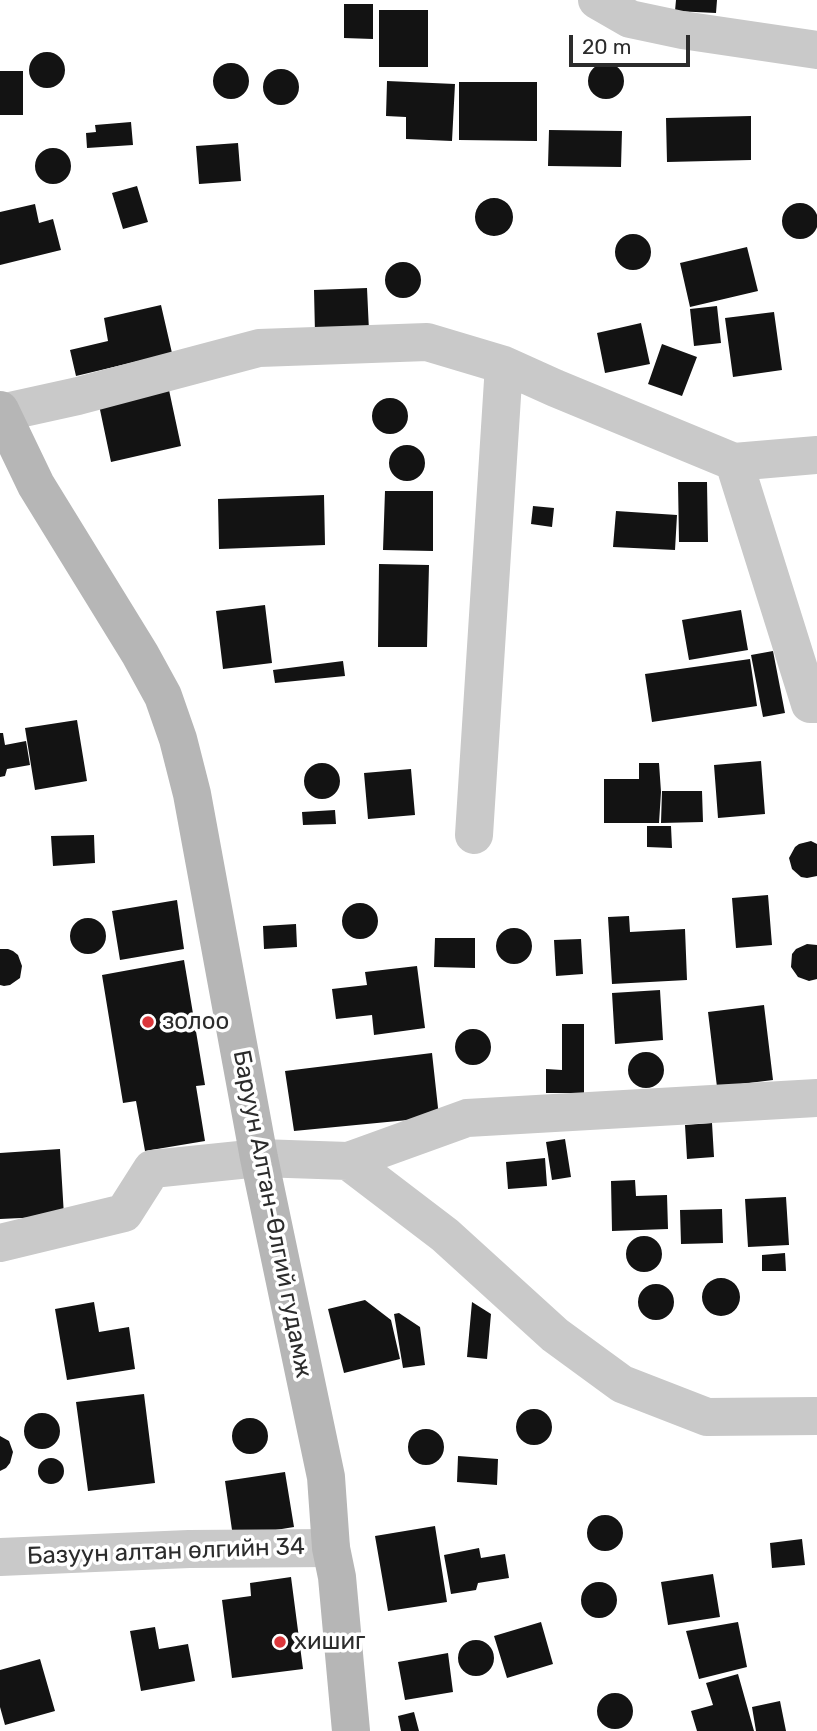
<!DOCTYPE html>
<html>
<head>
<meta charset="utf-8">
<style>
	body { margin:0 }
	#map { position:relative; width:817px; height:1731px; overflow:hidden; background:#fff; font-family:Rubik,sans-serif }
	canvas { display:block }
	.scale { position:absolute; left:569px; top:35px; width:121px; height:32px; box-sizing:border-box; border:4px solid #2c2c2c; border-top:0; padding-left:9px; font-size:21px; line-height:24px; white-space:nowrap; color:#2c2c2c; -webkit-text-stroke:5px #fff; paint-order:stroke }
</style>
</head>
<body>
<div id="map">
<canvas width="817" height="1731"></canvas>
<div class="scale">20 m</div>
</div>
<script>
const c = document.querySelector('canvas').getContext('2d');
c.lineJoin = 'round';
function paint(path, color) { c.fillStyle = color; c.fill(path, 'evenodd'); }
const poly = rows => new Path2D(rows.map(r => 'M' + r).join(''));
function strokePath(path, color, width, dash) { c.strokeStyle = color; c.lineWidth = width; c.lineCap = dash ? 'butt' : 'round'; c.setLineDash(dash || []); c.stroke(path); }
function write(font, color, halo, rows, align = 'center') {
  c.font = font + ' Rubik,sans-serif'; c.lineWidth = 7; c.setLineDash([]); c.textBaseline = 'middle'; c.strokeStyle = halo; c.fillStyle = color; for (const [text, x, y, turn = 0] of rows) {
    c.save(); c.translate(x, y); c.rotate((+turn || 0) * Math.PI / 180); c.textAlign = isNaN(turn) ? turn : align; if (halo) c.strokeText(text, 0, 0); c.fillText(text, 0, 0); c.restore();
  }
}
paint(poly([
	[676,0,717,0,716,13,675,11],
	[344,4,373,4,373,39,344,38],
	[379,10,428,10,428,67,379,67],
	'29 70a18 18 0 1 1 36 0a18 18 0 1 1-36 0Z',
	'588 81a18 18 0 1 1 36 0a18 18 0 1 1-36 0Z',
	'213 81a18 18 0 1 1 36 0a18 18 0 1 1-36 0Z',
	'263 87a18 18 0 1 1 36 0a18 18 0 1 1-36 0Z',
	[0,71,23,71,23,115,0,115],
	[387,81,455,84,452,141,406,139,406,117,386,116],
	[459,82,537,82,537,141,459,140],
	[751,116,751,160,667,162,666,118],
	[131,122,133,145,87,148,86,133,96,132,95,125],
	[549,130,622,131,621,167,548,166],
	[238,143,241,181,199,184,196,146],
	'35 166a18 18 0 1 1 36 0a18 18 0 1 1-36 0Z',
	[137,186,148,222,123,229,112,193],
	'475 217a19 19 0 1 1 38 0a19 19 0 1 1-38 0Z',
	'782 221a18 18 0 1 1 36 0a18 18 0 1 1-36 0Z',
	[35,204,39,223,53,219,61,250,0,265,0,212],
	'615 252a18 18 0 1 1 36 0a18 18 0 1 1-36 0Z',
	[747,247,758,291,690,307,680,263],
	'385 280a18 18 0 1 1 36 0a18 18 0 1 1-36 0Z',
	[367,288,369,331,315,333,314,290],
	[161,305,172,353,76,376,70,350,108,341,104,318],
	[717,306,721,343,694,346,690,309],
	[774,312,782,370,733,377,725,318],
	[641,323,650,364,605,373,597,333],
	[662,344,697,357,682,396,648,384],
	[169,390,181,446,111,462,99,405],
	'372 416a18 18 0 1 1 36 0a18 18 0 1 1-36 0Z',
	'389 463a18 18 0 1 1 36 0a18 18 0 1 1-36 0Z',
	[678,482,707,482,708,542,679,542],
	[385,491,433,491,433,551,383,550],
	[324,495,325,545,219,549,218,499],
	[533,506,554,508,552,527,531,524],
	[616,511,677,515,675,550,613,547],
	[379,564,429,565,427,647,378,647],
	[265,605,272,663,223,669,216,611],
	[741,610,748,650,689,660,682,620],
	[773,651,785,713,763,717,751,655],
	[750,659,757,706,652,722,645,674],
	[343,661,345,676,275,683,273,670],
	[77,720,87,781,35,790,25,728],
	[0,733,3,733,5,745,26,741,30,765,7,769,5,776,0,777],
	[761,761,765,814,718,818,714,765],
	'304 781a18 18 0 1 1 36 0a18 18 0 1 1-36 0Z',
	[639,763,659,763,661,792,659,823,604,823,604,779,639,779],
	[411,769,415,815,368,819,364,773],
	[662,791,702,791,703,822,661,823],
	[335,810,336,824,303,825,302,812],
	[647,826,671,826,672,848,647,847],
	[94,835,95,863,53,866,51,836],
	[811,841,817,844,817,876,807,878,801,877,792,869,789,858,795,847,799,844],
	[768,895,772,945,736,948,732,898],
	[177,900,184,949,120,960,112,911],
	'342 921a18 18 0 1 1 36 0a18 18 0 1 1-36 0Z',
	[629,916,630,932,685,929,687,980,612,984,608,917],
	'70 936a18 18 0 1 1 36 0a18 18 0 1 1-36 0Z',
	[296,924,297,947,264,949,263,926],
	'496 946a18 18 0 1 1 36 0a18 18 0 1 1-36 0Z',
	[435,938,475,938,475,968,434,967],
	[581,939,583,974,556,976,554,940],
	[807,944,817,945,817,979,809,981,798,977,791,967,792,954,796,949],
	[0,949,8,949,13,951,18,955,22,966,20,978,10,985,4,986,0,985],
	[184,960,205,1085,196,1086,205,1141,145,1151,136,1101,123,1103,102,975],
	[417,966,425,1028,374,1035,372,1015,336,1019,332,989,367,985,365,972],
	[660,990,663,1040,615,1044,612,993],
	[764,1005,773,1080,717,1087,708,1012],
	[562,1024,584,1024,584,1093,546,1093,546,1069,562,1070],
	'455 1047a18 18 0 1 1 36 0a18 18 0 1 1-36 0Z',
	'628 1070a18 18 0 1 1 36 0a18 18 0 1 1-36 0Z',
	[432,1053,439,1117,294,1131,285,1071],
	[712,1123,714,1157,687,1159,685,1125],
	[565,1139,571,1177,552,1180,546,1142],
	[60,1149,64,1216,0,1219,0,1153],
	[545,1158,547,1186,508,1189,506,1162],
	[635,1180,636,1196,667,1195,668,1229,612,1231,611,1181],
	[786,1197,789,1245,748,1247,745,1199],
	[722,1209,723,1243,681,1244,680,1210],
	'626 1254a18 18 0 1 1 36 0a18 18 0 1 1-36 0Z',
	[785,1253,786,1271,762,1271,762,1255],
	'702 1297a19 19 0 1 1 38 0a19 19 0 1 1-38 0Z',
	'638 1302a18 18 0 1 1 36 0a18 18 0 1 1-36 0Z',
	[365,1300,391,1320,400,1359,344,1373,328,1309],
	[94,1302,99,1332,129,1327,135,1369,67,1380,55,1309],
	[472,1302,491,1314,487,1359,467,1357],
	[399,1313,420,1327,425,1365,403,1368,394,1314],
	[144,1394,155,1483,88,1491,76,1402],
	'516 1427a18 18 0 1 1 36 0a18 18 0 1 1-36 0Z',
	'24 1431a18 18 0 1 1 36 0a18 18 0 1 1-36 0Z',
	'232 1436a18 18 0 1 1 36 0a18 18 0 1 1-36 0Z',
	'408 1447a18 18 0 1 1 36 0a18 18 0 1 1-36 0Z',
	[0,1436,9,1441,13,1452,10,1463,6,1468,0,1471],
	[458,1456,498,1459,497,1485,457,1482],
	'38 1471a13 13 0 1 1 26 0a13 13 0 1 1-26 0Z',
	[285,1472,294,1527,233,1537,225,1481],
	'587 1533a18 18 0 1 1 36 0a18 18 0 1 1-36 0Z',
	[435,1526,447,1602,388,1611,375,1536],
	[802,1539,805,1565,772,1568,770,1543],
	[479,1548,481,1558,505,1554,509,1578,478,1583,476,1590,451,1594,444,1555],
	[713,1574,720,1617,668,1625,661,1582],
	[291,1577,303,1669,232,1678,222,1600,251,1596,250,1583],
	'581 1600a18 18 0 1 1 36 0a18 18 0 1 1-36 0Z',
	[541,1622,553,1664,507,1678,494,1636],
	[738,1622,747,1667,699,1679,686,1631],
	[155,1627,159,1649,188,1644,195,1681,141,1691,130,1631],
	'458 1658a18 18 0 1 1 36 0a18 18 0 1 1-36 0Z',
	[448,1653,453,1692,405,1700,398,1662],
	[40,1659,55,1711,5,1725,0,1707,0,1670],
	[738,1674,754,1731,697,1731,691,1711,713,1705,706,1683],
	'597 1711a18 18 0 1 1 36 0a18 18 0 1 1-36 0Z',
	[780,1701,786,1731,756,1731,752,1707],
	[414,1712,419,1731,401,1731,398,1716]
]), '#131313');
strokePath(poly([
	[597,0,630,19,682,30,817,50],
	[1,413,78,396,259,348,427,342,504,365,555,388,734,462,817,455],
	[734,462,810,704,817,704],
	[474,835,504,365],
	[348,1161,467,1118,817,1098],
	[0,1243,124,1213,152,1169,259,1158,348,1161,445,1235,555,1335,622,1384,707,1417,817,1416],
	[0,1557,189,1549,331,1548]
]), '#c9c9c9', 38);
strokePath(poly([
	[0,410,36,485,140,654,163,696,178,739,192,794,259,1158,326,1477,331,1548,337,1577,351,1731]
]), '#b6b6b6', 38);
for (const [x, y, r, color] of [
	[148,1022,7,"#db373b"],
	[280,1642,7,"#db373b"]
]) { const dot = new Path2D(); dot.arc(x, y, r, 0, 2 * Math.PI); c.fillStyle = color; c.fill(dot); strokePath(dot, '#fff', 2.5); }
write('24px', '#2c2c2c', '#fff', [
	["золоо",162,1022],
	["хишиг",294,1642]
], 'left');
write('24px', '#2c2c2c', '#fff', [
	["Баруун Алтан-Өлгий гудамж",272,1214,79],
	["Базуун алтан өлгийн 34",166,1552,-2]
]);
</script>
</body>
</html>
